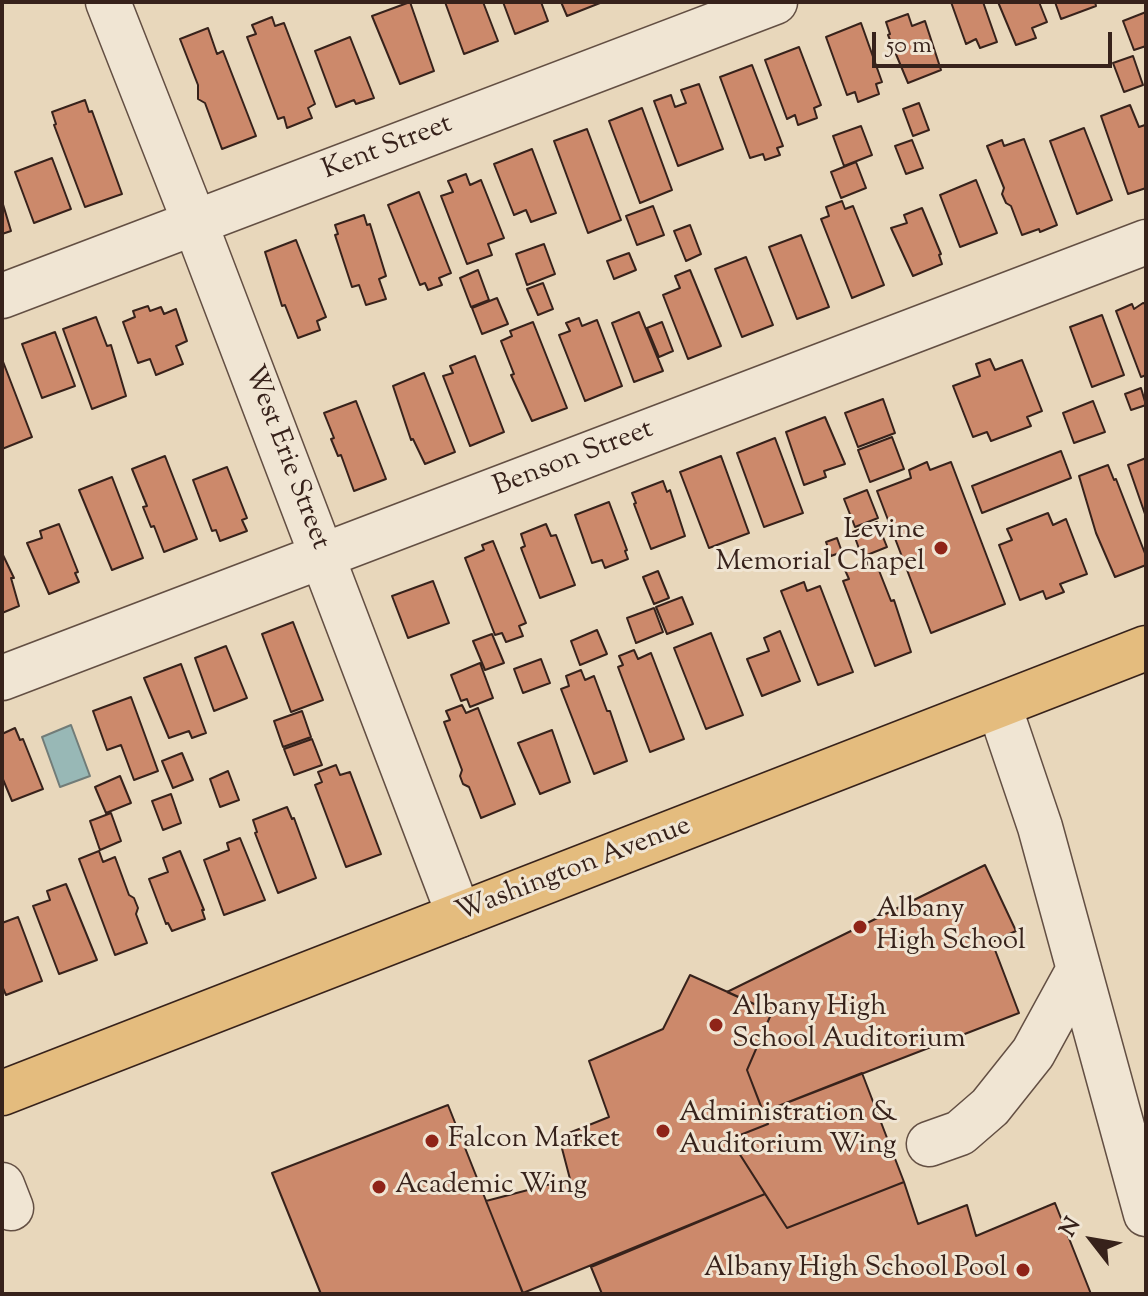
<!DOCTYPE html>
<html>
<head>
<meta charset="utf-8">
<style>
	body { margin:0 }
	#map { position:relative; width:1148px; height:1296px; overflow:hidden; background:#e8d7bb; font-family:"Sorts Mill Goudy",serif }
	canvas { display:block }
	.frame { position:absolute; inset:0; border:4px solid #37221b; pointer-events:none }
	.north { position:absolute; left:1052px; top:1200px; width:80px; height:80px; -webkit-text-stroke:6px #f0e5d3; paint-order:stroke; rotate:301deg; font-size:22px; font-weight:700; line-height:32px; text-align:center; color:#37221b }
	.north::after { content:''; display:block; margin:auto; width:28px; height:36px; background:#37221b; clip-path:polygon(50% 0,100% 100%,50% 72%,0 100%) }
	.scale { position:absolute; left:872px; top:32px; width:240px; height:36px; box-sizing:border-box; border:4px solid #37221b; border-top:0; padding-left:10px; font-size:24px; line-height:28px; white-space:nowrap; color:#37221b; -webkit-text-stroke:6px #f0e5d3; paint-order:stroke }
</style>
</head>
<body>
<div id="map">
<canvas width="1148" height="1296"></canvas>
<div class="frame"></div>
<div class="north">N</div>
<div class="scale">50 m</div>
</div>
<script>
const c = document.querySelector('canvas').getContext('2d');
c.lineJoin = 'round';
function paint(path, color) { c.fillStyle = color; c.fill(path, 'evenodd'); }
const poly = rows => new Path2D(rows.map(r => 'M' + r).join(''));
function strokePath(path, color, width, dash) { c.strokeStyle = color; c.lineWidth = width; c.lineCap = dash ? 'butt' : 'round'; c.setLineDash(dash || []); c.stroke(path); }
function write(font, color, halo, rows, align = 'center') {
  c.font = font + ' "Sorts Mill Goudy",serif'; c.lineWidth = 6; c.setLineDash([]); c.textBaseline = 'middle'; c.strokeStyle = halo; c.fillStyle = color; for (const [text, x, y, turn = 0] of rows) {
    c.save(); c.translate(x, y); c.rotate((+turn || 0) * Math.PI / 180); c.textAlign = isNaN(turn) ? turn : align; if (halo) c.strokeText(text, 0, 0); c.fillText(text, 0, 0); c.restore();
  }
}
const water = poly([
	[71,725,90,776,60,787,42,737,71,725]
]);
paint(water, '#98b8b6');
strokePath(water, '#717c78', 2);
const building = poly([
	[410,2,434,71,400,84,372,16,410,2],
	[445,2,483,2,498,41,464,54,445,2],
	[503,2,541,2,548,21,515,34,503,2],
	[561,2,599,2,600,3,567,16,561,2],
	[951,2,983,2,997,42,980,48,976,39,966,44,951,2],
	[998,2,1039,2,1047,22,1032,28,1036,38,1016,45,998,2],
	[1055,2,1095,2,1096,6,1061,19,1055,2],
	[1146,12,1146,46,1134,50,1123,21,1146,12],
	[908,14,912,26,925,21,941,70,908,83,888,35,890,34,886,22,908,14],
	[272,17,275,26,284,23,315,104,308,108,312,118,287,128,284,117,278,119,247,37,256,34,252,25,272,17],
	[861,23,882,82,876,84,879,94,858,102,855,92,847,95,826,37,861,23],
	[208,28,217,54,223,51,256,136,222,149,205,103,198,99,198,85,180,39,208,28],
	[350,37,374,98,356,104,354,100,336,107,315,51,350,37],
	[799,47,821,105,814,108,817,118,798,125,795,115,787,119,765,60,799,47],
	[1133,56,1143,85,1124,92,1113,63,1133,56],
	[752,65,783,146,777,148,780,155,765,160,763,154,750,158,720,77,752,65],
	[699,84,723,149,678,166,654,101,671,95,675,107,686,103,681,90,699,84],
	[85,100,89,112,92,111,122,194,85,207,54,125,56,124,52,112,85,100],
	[919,103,929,130,913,136,903,109,919,103],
	[1130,105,1139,127,1145,125,1146,127,1146,188,1128,194,1101,116,1130,105],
	[642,108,672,190,640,203,609,121,642,108],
	[861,126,872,155,844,166,833,136,861,126],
	[1084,128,1112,200,1077,214,1050,141,1084,128],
	[587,129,621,220,588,233,554,141,587,129],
	[1024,139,1057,225,1040,232,1039,229,1022,235,1011,206,1006,203,1002,194,1004,188,987,146,1002,140,1004,146,1024,139],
	[912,140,923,168,906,174,895,146,912,140],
	[532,149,556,213,531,222,526,210,514,215,494,164,532,149],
	[52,158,71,209,34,223,15,172,52,158],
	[856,162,866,188,841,198,831,172,856,162],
	[466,174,470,185,481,180,504,238,488,244,492,255,467,264,441,196,453,192,448,181,466,174],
	[976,180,997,233,960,247,940,195,976,180],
	[419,192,451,273,439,278,442,285,428,290,425,283,420,285,388,205,419,192],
	[2,201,11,231,2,234,2,201],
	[842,201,845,209,853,206,884,285,852,298,821,219,829,216,826,207,842,201],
	[653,206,664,235,637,245,626,216,653,206],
	[922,208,941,254,939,255,942,264,913,276,891,228,907,223,904,215,922,208],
	[364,215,367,225,370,224,386,276,379,279,386,299,366,305,359,285,352,287,335,235,338,234,335,225,364,215],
	[690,225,701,254,686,261,674,231,690,225],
	[801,235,829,307,797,319,769,247,801,235],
	[296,240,326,317,317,321,320,330,298,338,285,305,282,306,265,252,296,240],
	[544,244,555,274,527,285,516,254,544,244],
	[629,253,636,270,614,279,607,261,629,253],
	[746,257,773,325,742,337,715,269,746,257],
	[478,270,489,300,471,307,460,278,478,270],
	[690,270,721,346,688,359,663,295,680,288,675,276,690,270],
	[543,283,553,309,538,315,527,289,543,283],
	[497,298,508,324,482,334,472,308,497,298],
	[1143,303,1146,304,1146,375,1141,377,1116,311,1132,304,1134,309,1143,303],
	[148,306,150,311,161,307,164,314,176,309,187,341,176,346,183,364,156,375,150,359,138,363,123,322,135,317,133,311,148,306],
	[639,312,663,371,634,382,612,323,639,312],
	[1102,315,1124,375,1092,387,1070,327,1102,315],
	[96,317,107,346,111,345,126,396,92,409,63,329,96,317],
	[579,318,582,326,597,320,622,386,585,401,559,335,570,331,566,323,579,318],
	[533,322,567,408,532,421,511,375,514,374,501,341,512,336,510,331,533,322],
	[662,322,673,351,659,357,647,328,662,322],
	[55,332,75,386,42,398,22,344,55,332],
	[475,356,504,432,470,446,443,376,453,373,450,366,475,356],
	[2,359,32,437,2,449,2,359],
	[990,359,995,370,1022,360,1042,411,1027,417,1031,426,991,441,987,432,973,437,953,386,980,376,976,364,990,359],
	[424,373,455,452,425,464,413,439,411,440,393,386,424,373],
	[1141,388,1146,405,1131,410,1125,394,1141,388],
	[883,399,895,433,858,447,845,413,883,399],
	[356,401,386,479,354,491,341,455,338,456,331,439,334,438,324,413,356,401],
	[1093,401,1105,432,1074,443,1063,413,1093,401],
	[825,417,845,464,824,471,826,477,804,485,786,432,825,417],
	[892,437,904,469,870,482,858,450,892,437],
	[775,438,803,513,764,527,737,453,775,438],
	[1061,451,1071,478,982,513,972,486,1061,451],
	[165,456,197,539,164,552,154,526,151,527,143,507,147,506,132,469,165,456],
	[721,456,749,533,709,548,680,472,721,456],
	[1146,458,1146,517,1128,465,1146,458],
	[927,462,930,470,951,462,1005,604,931,633,877,491,911,478,909,470,927,462],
	[1108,465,1114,480,1116,479,1146,556,1146,565,1115,577,1096,533,1079,476,1108,465],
	[227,467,247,518,242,520,247,531,220,541,216,530,212,531,193,480,227,467],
	[112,477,143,558,112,570,79,490,112,477],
	[663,481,667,492,670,490,685,536,651,549,634,504,636,503,632,493,663,481],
	[867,490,878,518,855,527,844,499,867,490],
	[609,502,627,550,625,551,628,559,605,568,602,560,592,563,575,515,609,502],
	[1048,513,1053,525,1066,519,1087,574,1060,584,1064,592,1046,599,1043,591,1020,600,999,545,1012,540,1007,529,1048,513],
	[877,522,887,547,862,557,853,532,877,522],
	[59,524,78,572,75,573,79,582,49,594,27,543,42,538,40,531,59,524],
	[546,524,551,536,556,535,575,585,540,598,521,548,525,546,521,534,546,524],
	[837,538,842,552,831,556,826,542,837,538],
	[493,541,526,623,519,626,523,636,506,642,502,633,495,635,465,558,484,550,482,545,493,541],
	[2,553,14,578,11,578,19,606,2,613,2,553],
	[867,561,870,570,878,568,891,601,894,600,911,652,875,666,843,581,849,579,845,570,867,561],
	[658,571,669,598,654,604,643,577,658,571],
	[433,581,449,623,408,638,392,596,433,581],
	[804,582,807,591,820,586,853,672,818,685,781,591,804,582],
	[682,597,693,624,667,634,656,607,682,597],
	[654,608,663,632,636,643,627,618,654,608],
	[293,622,323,700,291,712,262,634,293,622],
	[597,630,607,654,580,665,571,641,597,630],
	[780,631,800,681,762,696,747,659,769,651,764,638,780,631],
	[711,633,743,715,706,729,674,648,711,633],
	[492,634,504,663,485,670,473,641,492,634],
	[226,646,247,698,214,711,195,658,226,646],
	[634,650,638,659,651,653,684,739,650,752,618,667,623,665,619,656,634,650],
	[541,659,550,683,523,693,514,669,541,659],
	[480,663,493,698,470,707,467,699,461,701,451,675,480,663],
	[181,664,206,733,192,738,189,731,169,738,144,678,181,664],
	[581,670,585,680,594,676,607,711,610,711,627,761,594,774,561,689,569,686,566,676,581,670],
	[131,697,158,771,134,780,121,745,107,750,93,711,131,697],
	[462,705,466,713,478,708,515,804,481,818,469,787,463,784,460,776,462,770,444,722,450,720,446,711,462,705],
	[302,711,311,737,283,747,274,721,302,711],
	[15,728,20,740,23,739,43,789,12,801,2,777,2,734,15,728],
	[552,730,570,782,540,794,518,743,552,730],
	[312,739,322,765,294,775,284,749,312,739],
	[182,753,193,780,173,788,162,761,182,753],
	[336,765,340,775,350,772,381,854,346,867,315,785,322,782,318,772,336,765],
	[228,771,239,800,220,807,210,779,228,771],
	[120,776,131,803,106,813,95,787,120,776],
	[171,794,181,823,163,830,152,801,171,794],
	[287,807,292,819,294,818,316,878,278,893,255,833,257,832,253,820,287,807],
	[111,813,121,841,100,850,90,821,111,813],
	[240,838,265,900,224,915,204,860,229,850,227,843,240,838],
	[99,851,103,862,115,857,129,895,134,898,138,908,136,914,147,943,115,955,79,859,99,851],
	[180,851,204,910,202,910,205,919,172,931,168,923,166,924,149,879,168,872,163,858,180,851],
	[985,865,1016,931,992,942,1019,1013,763,1112,747,1070,772,1012,727,992,985,865],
	[66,884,97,960,59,974,33,906,50,900,47,891,66,884],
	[18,917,42,981,6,995,2,986,2,923,18,917],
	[690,975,772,1012,747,1070,768,1124,730,1139,765,1194,523,1293,486,1201,570,1179,559,1137,609,1117,589,1061,663,1029,690,975],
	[862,1073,904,1182,787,1228,730,1139,768,1124,763,1112,862,1073],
	[448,1105,523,1294,321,1294,272,1173,448,1105],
	[904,1182,918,1224,967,1205,976,1236,1055,1203,1091,1294,602,1294,591,1267,765,1194,787,1228,904,1182]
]);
paint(building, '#cc896b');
strokePath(building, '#37221b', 2);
const minor = poly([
	[108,2,195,223,459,915],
	[2,296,775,2],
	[2,678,1146,242],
	[999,706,1040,827,1146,1214],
	[929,1144,960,1133,990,1107,1033,1053,1079,969],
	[2,1185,11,1208]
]);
const major = poly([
	[2,1093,1146,648]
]);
strokePath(minor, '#634f43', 47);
strokePath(major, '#37221b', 47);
strokePath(minor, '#f0e5d3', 44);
strokePath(major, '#e4bc7e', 44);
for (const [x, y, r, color] of [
	[941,548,8,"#8f2418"],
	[860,927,8,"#8f2418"],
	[716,1025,8,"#8f2418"],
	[663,1131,8,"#8f2418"],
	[432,1141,8,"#8f2418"],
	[379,1187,8,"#8f2418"],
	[1023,1270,8,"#8f2418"]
]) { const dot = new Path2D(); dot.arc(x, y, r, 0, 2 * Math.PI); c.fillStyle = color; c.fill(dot); strokePath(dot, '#f0e5d3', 3); }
write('28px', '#37221b', '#f0e5d3', [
	["Kent Street",388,149,-21],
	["West Erie Street",285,458,69],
	["Benson Street",574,460,-21],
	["Washington Avenue",574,871,-21]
]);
write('28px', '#37221b', '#f0e5d3', [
	["Levine",925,532,"right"],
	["Memorial Chapel",925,564,"right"],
	["Albany",876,911],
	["High School",876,943],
	["Albany High",732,1009],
	["School Auditorium",732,1041],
	["Administration &",679,1115],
	["Auditorium Wing",679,1147],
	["Falcon Market",448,1141],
	["Academic Wing",395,1187],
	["Albany High School Pool",1007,1270,"right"]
], 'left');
</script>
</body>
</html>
